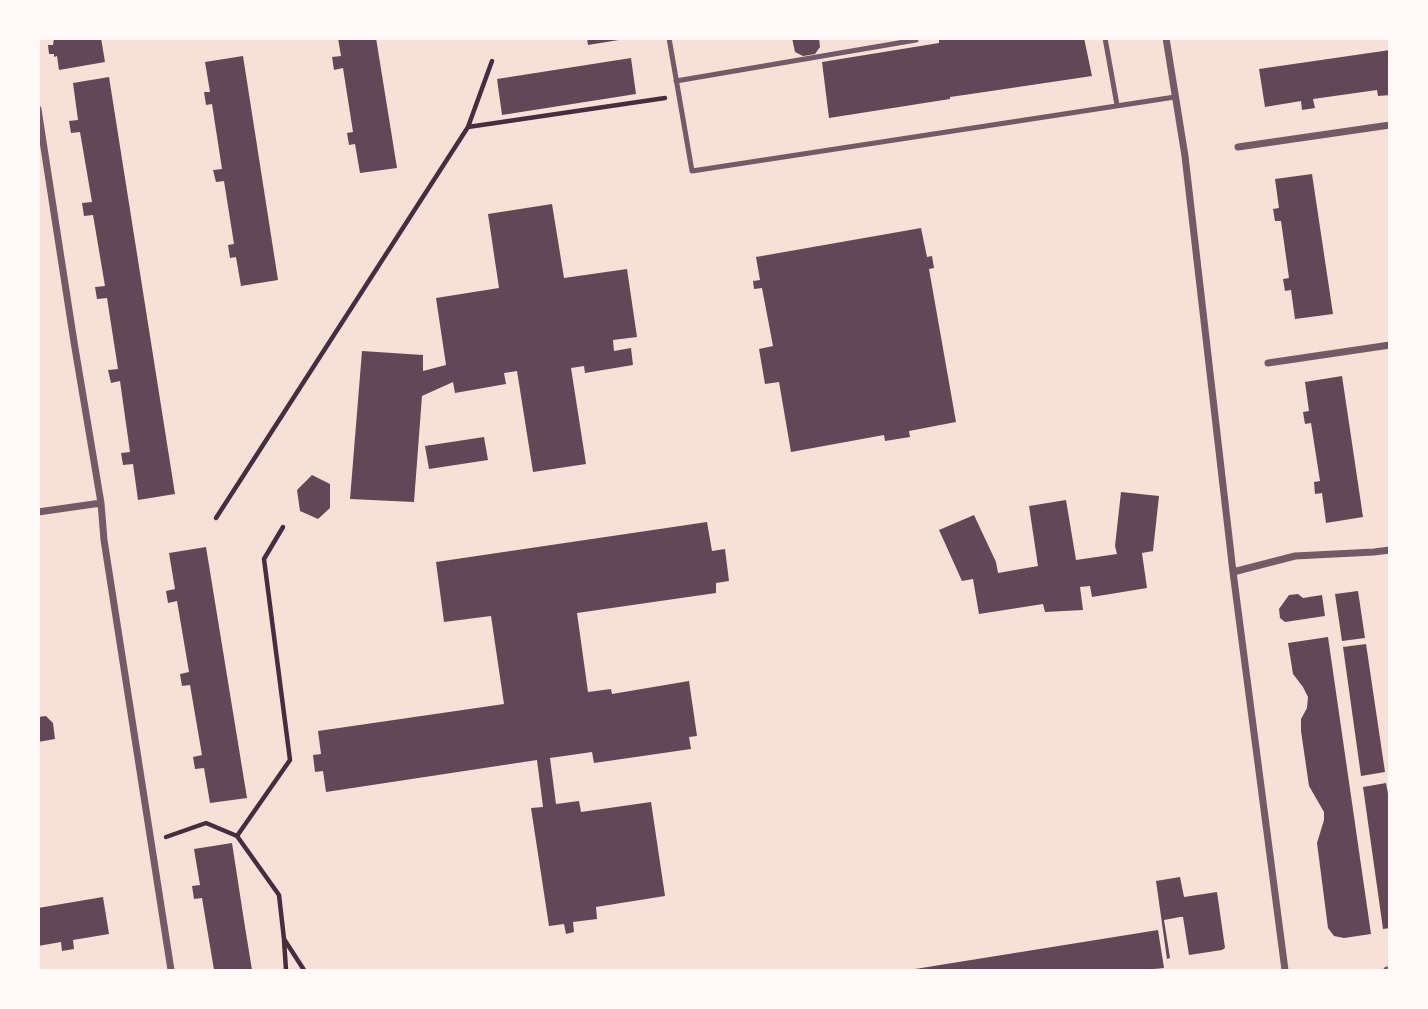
<!DOCTYPE html>
<html>
<head>
<meta charset="utf-8">
<style>
	body { margin:0 }
	#map { position:relative; width:1428px; height:1009px; overflow:hidden; background:#f7e1d7; font-family:"Noto Serif",serif }
	canvas { display:block }
	.frame { position:absolute; inset:0; border:40px solid #fffaf5; pointer-events:none }
</style>
</head>
<body>
<div id="map">
<canvas width="1428" height="1009"></canvas>
<div class="frame"></div>
</div>
<script>
const c = document.querySelector('canvas').getContext('2d');
c.lineJoin = 'round';
function paint(path, color) { c.fillStyle = color; c.fill(path, 'evenodd'); }
const poly = rows => new Path2D(rows.map(r => 'M' + r).join(''));
function strokePath(path, color, width, dash) { c.strokeStyle = color; c.lineWidth = width; c.lineCap = dash ? 'butt' : 'round'; c.setLineDash(dash || []); c.stroke(path); }
paint(poly([
	[54,38,101,38,105,62,59,70,57,56,54,57,54,54,49,54,48,45,53,45],
	[338,38,376,38,397,168,360,173,355,144,349,145,347,133,353,132,343,68,334,70,332,57,341,56],
	[587,38,619,38,619,40,588,45],
	[792,38,819,38,820,47,815,54,803,56,795,52],
	[939,38,1084,38,1092,76,971,94,950,97,950,99,829,118,822,62,939,43],
	[1390,50,1390,95,1378,96,1377,90,1313,99,1315,108,1302,110,1301,101,1265,107,1259,69],
	[243,56,278,280,241,286,236,257,230,258,228,245,234,244,224,181,216,182,213,170,222,169,212,104,206,105,204,92,210,92,205,62],
	[631,58,636,94,502,115,497,79],
	[109,77,175,494,138,500,133,464,123,465,121,453,130,452,120,381,111,383,108,370,118,369,107,298,97,299,95,287,105,286,93,215,84,216,82,203,92,202,80,132,71,133,69,121,78,120,73,83],
	[1312,174,1333,314,1295,319,1291,290,1285,291,1283,279,1289,278,1281,221,1275,221,1273,209,1279,208,1275,179],
	[552,204,564,278,627,269,637,337,613,340,614,351,631,348,633,365,585,373,584,366,571,368,586,464,533,472,517,371,504,373,506,384,455,393,453,382,422,396,414,502,350,499,362,351,423,355,423,371,446,365,436,298,499,288,488,214],
	[921,228,927,257,932,256,934,268,929,269,956,422,909,431,910,437,885,441,884,435,791,452,779,382,765,384,759,349,773,346,762,288,754,289,753,281,760,280,756,257],
	[1342,376,1363,517,1326,523,1322,493,1315,494,1314,482,1320,481,1311,423,1305,424,1303,412,1309,411,1305,382],
	[484,437,488,460,429,469,425,446],
	[312,475,330,484,330,508,318,519,300,511,297,490],
	[1121,492,1159,496,1153,551,1142,553,1147,588,1092,597,1090,586,1080,587,1083,610,1045,612,1043,604,979,614,973,579,962,581,939,530,974,515,996,562,998,573,1038,566,1029,506,1066,500,1076,560,1117,554,1115,546],
	[707,522,712,551,725,549,729,581,716,583,716,593,577,613,588,692,611,689,612,694,689,681,697,736,689,737,691,749,594,763,592,752,550,758,556,804,579,801,581,812,651,802,665,896,596,907,597,919,573,922,574,932,566,934,564,924,549,926,531,808,543,807,537,760,326,792,323,771,315,772,313,755,321,754,318,731,504,704,491,616,444,622,436,562],
	[206,547,247,798,210,803,204,768,195,769,193,757,202,755,190,685,182,686,180,674,189,672,177,601,168,603,166,591,175,589,169,553],
	[1358,591,1365,638,1342,641,1335,594],
	[1298,594,1303,598,1322,595,1325,616,1285,622,1280,618,1279,609,1289,595],
	[1328,637,1371,934,1344,938,1334,936,1328,928,1317,843,1324,820,1324,812,1309,786,1301,731,1301,719,1307,708,1308,697,1303,687,1293,674,1288,643],
	[1366,644,1385,772,1361,776,1343,647],
	[46,716,53,723,55,739,38,742,38,717],
	[1386,783,1390,805,1390,928,1383,929,1363,787],
	[232,843,245,927,252,970,214,970,202,898,194,899,192,886,200,885,194,849],
	[1180,877,1184,897,1217,892,1225,948,1222,950,1189,955,1183,917,1180,917,1164,920,1170,958,1167,959,1156,881],
	[103,897,109,934,73,940,74,949,62,951,61,942,38,946,38,908],
	[1158,930,1164,968,1144,970,915,970,915,969]
]), '#644757');
strokePath(poly([
	[468,127,492,61],
	[216,518,468,127,665,98],
	[237,836,290,760,264,559,283,527],
	[166,837,206,823,237,836,279,895,284,939,304,970],
	[284,940,286,970]
]), '#4a2c40', 4.5);
strokePath(poly([
	[669,38,692,171,1175,97],
	[1105,38,1117,105],
	[676,81,916,40]
]), '#755966', 5);
strokePath(poly([
	[1166,38,1185,156,1233,572,1285,970],
	[38,109,74,342,101,503,104,540,171,970],
	[1238,147,1390,125],
	[1268,363,1390,345],
	[38,512,101,503],
	[1233,572,1295,556,1374,552,1390,550],
	[1387,970,1390,970]
]), '#755966', 7);
</script>
</body>
</html>
